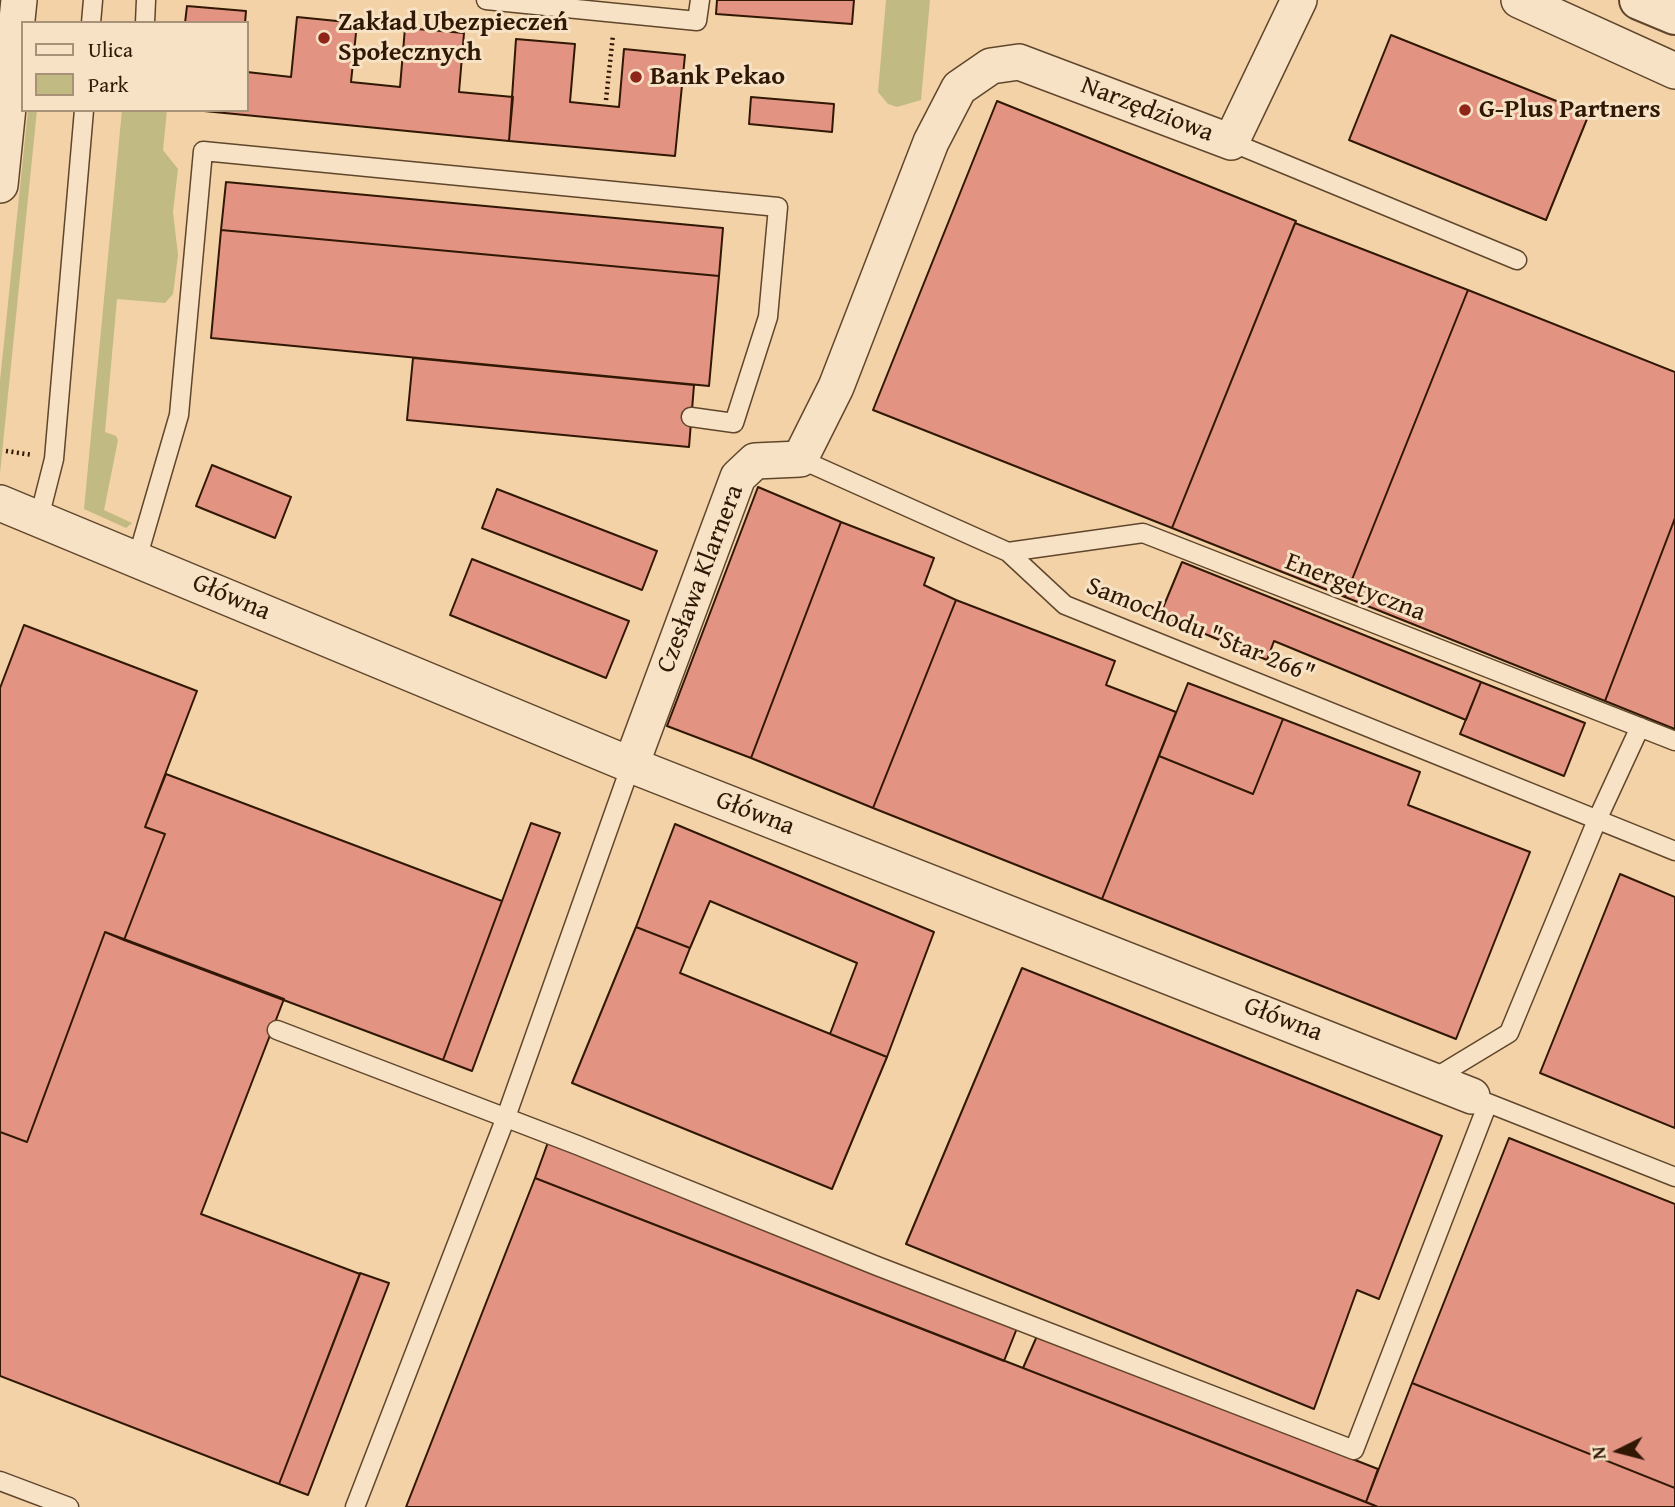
<!DOCTYPE html>
<html>
<head>
<meta charset="utf-8">
<style>
  body { margin:0 }
  #map { position:relative; width:1675px; height:1507px; overflow:hidden; background:#f2d2a6; font-family:"Gentium Book Plus",serif }
  canvas { display:block }
  .legend { position:absolute; left:21px; top:21px; width:228px; height:91px; box-sizing:border-box; background:#f7e2c5; border:2px solid #a79178; margin:0; padding:9px 12px; list-style:none; font-size:21px; color:#301804 }
  .legend li { display:flex; align-items:center; gap:14px; height:35px }
  .legend b { width:35px; border:2px solid #a79178 }
  .north { position:absolute; left:1584px; top:1416px; width:70px; height:70px; -webkit-text-stroke:5px #f7e2c5; paint-order:stroke; rotate:264deg; font-size:19px; font-weight:700; line-height:28px; text-align:center; color:#301804 }
  .north::after { content:''; display:block; margin:auto; width:24px; height:32px; background:#301804; clip-path:polygon(50% 0,100% 100%,50% 72%,0 100%) }
</style>
</head>
<body>
<div id="map">
<canvas width="1675" height="1507"></canvas>
<ul class="legend">
<li><b style="height:9px;background:#f7e2c5"></b>Ulica</li>
<li><b style="height:19px;background:#c1ba82"></b>Park</li>
</ul>
<div class="north">N</div>
</div>
<script>
const ctx = document.querySelector('canvas').getContext('2d');
ctx.lineJoin = 'round';
function fill(path, color) { ctx.fillStyle = color; ctx.fill(path, 'evenodd'); }
const poly = rows => new Path2D(rows.map(r => 'M' + r).join(''));
function trace(path, color, width, dash) { ctx.strokeStyle = color; ctx.lineWidth = width; ctx.lineCap = dash ? 'butt' : 'round'; ctx.setLineDash(dash || []); ctx.stroke(path); }
function drawText(font, color, halo, rows, align = 'center') {
  ctx.font = font + ' "Gentium Book Plus",serif'; ctx.lineWidth = 6; ctx.setLineDash([]); ctx.textBaseline = 'middle'; ctx.strokeStyle = halo; ctx.fillStyle = color; for (const [text, x, y, turn = 0] of rows) {
    ctx.save(); ctx.translate(x, y); ctx.rotate((+turn || 0) * Math.PI / 180); ctx.textAlign = isNaN(turn) ? turn : align; if (halo) ctx.strokeText(text, 0, 0); ctx.fillText(text, 0, 0); ctx.restore();
  }
}
const green = poly([
  [886,0,930,0,921,100,897,107,888,104,878,92],
  [28,110,37,110,0,473,0,381],
  [122,110,167,110,163,150,178,169,173,212,178,255,173,294,165,303,117,299,105,432,116,436,118,440,104,510,132,523,126,528,84,509]
]);
const building = poly([
  [717,0,854,0,852,24,716,14,717,0],
  [187,6,246,11,245,23,185,23,187,6],
  [297,17,357,23,351,82,400,87,405,28,464,33,459,92,513,97,509,141,194,110,247,110,247,72,291,77,297,17],
  [1391,35,1589,114,1546,220,1349,140,1391,35],
  [516,39,575,44,570,102,619,107,624,49,685,55,675,156,509,141,516,39],
  [751,97,834,104,832,132,749,124,751,97],
  [997,101,1296,221,1172,528,873,410,997,101],
  [226,182,723,228,719,276,221,230,226,182],
  [1295,223,1468,290,1345,597,1172,528,1295,223],
  [221,230,719,276,709,386,211,338,221,230],
  [1468,290,1675,372,1675,518,1605,701,1345,597,1468,290],
  [413,358,694,385,689,447,407,420,413,358],
  [212,465,291,497,275,538,196,506,212,465],
  [758,487,841,522,751,758,667,726,758,487],
  [497,489,657,551,642,590,482,528,497,489],
  [1675,518,1675,729,1605,701,1675,518],
  [841,522,934,558,924,585,956,600,873,808,751,758,841,522],
  [472,559,629,621,606,678,450,615,472,559],
  [1182,562,1481,682,1466,720,1274,641,1267,660,1160,615,1182,562],
  [956,600,1115,661,1106,685,1176,712,1102,899,873,808,956,600],
  [24,625,197,691,145,827,165,834,124,940,105,932,27,1142,0,1132,0,688,24,625],
  [1481,682,1585,723,1564,776,1460,734,1481,682],
  [1188,683,1283,719,1253,794,1159,756,1188,683],
  [1283,719,1420,772,1408,805,1530,852,1456,1039,1102,899,1159,756,1253,794,1283,719],
  [166,774,502,901,443,1060,124,940,165,834,145,827,166,774],
  [531,823,560,833,472,1071,443,1060,531,823],
  [675,824,934,932,887,1057,830,1034,857,963,710,901,690,948,636,927,675,824],
  [1620,874,1675,897,1675,1128,1540,1073,1620,874],
  [636,927,690,948,680,973,887,1057,832,1189,572,1083,636,927],
  [105,932,284,999,201,1214,360,1274,279,1484,0,1376,0,1132,27,1142,105,932],
  [1022,968,1442,1136,1379,1299,1357,1290,1314,1409,906,1244,1022,968],
  [551,1134,1021,1318,1004,1361,535,1178,551,1134],
  [1509,1138,1675,1204,1675,1488,1412,1383,1509,1138],
  [535,1178,1023,1368,1378,1507,406,1507,535,1178],
  [360,1273,389,1283,308,1495,279,1484,360,1273],
  [1037,1336,1378,1469,1366,1502,1023,1368,1037,1336],
  [1412,1383,1675,1488,1675,1507,1378,1507,1366,1502,1412,1383]
]);
const path = poly([
  [606,100,613,35],
  [6,451,33,455]
]);
const service = poly([
  [486,0,697,21,700,0],
  [91,23,93,0],
  [145,23,146,0],
  [1231,142,1517,260],
  [800,459,1008,552,1065,605,1675,851],
  [39,518,54,459,84,110],
  [1008,552,1143,533,1675,741],
  [137,559,179,415,203,151,778,207,768,317,734,423,691,417],
  [277,1030,577,1145,877,1266,1354,1450,1488,1103,1675,1177],
  [1433,1079,1509,1033,1597,820,1640,727],
  [0,1481,69,1507],
  [355,1507,506,1117,631,765]
]);
const minor = poly([
  [1519,0,1675,71],
  [0,185,19,0],
  [0,503,631,765,1472,1096],
  [631,765,738,477,755,461,800,459,836,387,931,142,959,88,991,66,1019,62,1231,142,1299,0]
]);
const tertiary = poly([
  [1639,0,1675,15]
]);
const markers = [
  [324,38,7,"#8f2418"],
  [636,77,7,"#8f2418"],
  [1465,110,7,"#8f2418"]
];
const poiNames = [
  ["Zakład Ubezpieczeń",338,23],
  ["Społecznych",338,53],
  ["Bank Pekao",650,77],
  ["G-Plus Partners",1479,110]
];
const streetNames = [
  ["Narzędziowa",1147,110,21],
  ["Czesława Klarnera",701,579,-69],
  ["Energetyczna",1355,588,21],
  ["Główna",231,598,23],
  ["Samochodu \"Star 266\"",1200,631,22],
  ["Główna",755,814,21],
  ["Główna",1283,1020,21]
];
fill(green, '#c1ba82');
fill(building, '#e29381');
trace(building, '#301804', 2);
trace(service, '#60462c', 21);
trace(minor, '#60462c', 38);
trace(tertiary, '#60462c', 42);
trace(path, '#301804', 4.5, [2, 3.5]);
trace(service, '#f7e2c5', 18);
trace(minor, '#f7e2c5', 35);
trace(tertiary, '#f7e2c5', 38);
for (const [x, y, r, color] of markers) { const dot = new Path2D(); dot.arc(x, y, r, 0, 2 * Math.PI); ctx.fillStyle = color; ctx.fill(dot); trace(dot, '#f7e2c5', 2.5); }
drawText('bold 26px', '#301804', '#f7e2c5', poiNames, 'left');
drawText('26px', '#301804', '#f7e2c5', streetNames);
</script>
</body>
</html>
